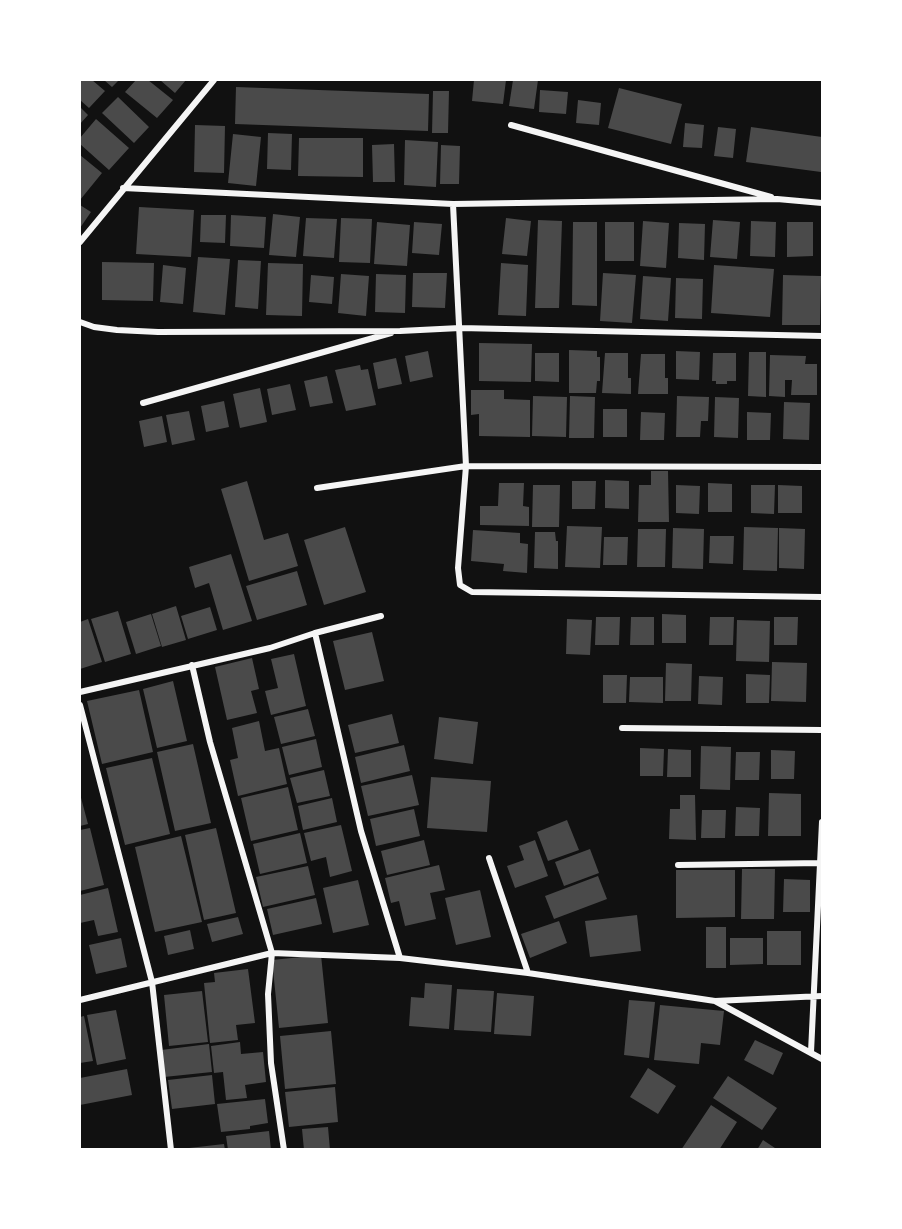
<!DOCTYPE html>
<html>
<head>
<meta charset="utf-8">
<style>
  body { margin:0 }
  #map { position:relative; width:902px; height:1229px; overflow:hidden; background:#111; font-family:Montserrat,sans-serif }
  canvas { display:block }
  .frame { position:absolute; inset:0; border:81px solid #fff; pointer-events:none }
</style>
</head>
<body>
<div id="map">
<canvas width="902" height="1229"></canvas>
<div class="frame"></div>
</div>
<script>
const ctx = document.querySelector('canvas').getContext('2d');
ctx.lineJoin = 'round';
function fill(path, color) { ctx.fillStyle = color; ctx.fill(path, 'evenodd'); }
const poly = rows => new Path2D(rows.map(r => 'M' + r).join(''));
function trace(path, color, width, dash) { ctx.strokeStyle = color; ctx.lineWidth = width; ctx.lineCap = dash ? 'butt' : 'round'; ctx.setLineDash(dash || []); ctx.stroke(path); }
const building = poly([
  [80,80,92,80,105,91,89,108,80,100],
  [104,80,119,80,112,87],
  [136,80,148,80,173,100,157,118,125,92],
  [160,80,186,80,175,93],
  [474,80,506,80,503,104,472,101],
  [513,80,538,80,534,109,509,106],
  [236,87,429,94,428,131,235,124],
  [619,88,682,104,671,144,608,128],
  [540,90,568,92,566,114,539,112],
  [433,91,449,91,448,133,432,133],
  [118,97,149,127,134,143,102,113],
  [578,100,601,103,599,125,576,123],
  [80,107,88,115,80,124],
  [96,119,129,148,109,170,80,144,80,138],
  [685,123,704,125,702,148,683,147],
  [195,125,225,126,224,173,194,172],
  [718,127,736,129,733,158,714,156],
  [751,127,822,137,821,172,746,162],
  [268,133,292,134,291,170,267,169],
  [233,134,261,137,256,186,228,183],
  [299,138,363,138,363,177,298,176],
  [405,140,438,142,436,187,404,185],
  [394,144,395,182,373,182,372,145],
  [441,145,460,146,459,184,440,184],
  [80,155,102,173,80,200],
  [80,205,91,212,80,228],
  [139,207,194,210,191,257,136,254],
  [273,214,300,217,296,257,269,255],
  [201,215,226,215,225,243,200,242],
  [231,215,266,217,264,248,230,246],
  [306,218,337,219,334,258,303,256],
  [341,218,372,219,370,263,339,262],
  [506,218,531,221,527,256,502,254],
  [538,220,562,221,559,308,535,308],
  [713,220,740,222,737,259,710,257],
  [643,221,669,223,666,268,640,266],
  [751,221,776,222,775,257,750,256],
  [377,222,410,225,407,266,374,264],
  [414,222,442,224,439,255,412,253],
  [573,222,597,222,597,306,572,305],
  [605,222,634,222,634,261,605,261],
  [787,222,813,222,813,256,787,257],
  [679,223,705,224,704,260,678,258],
  [198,257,230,259,225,315,193,312],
  [238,260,261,261,258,309,235,307],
  [102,262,154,263,153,301,102,300],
  [268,263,303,264,302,316,266,315],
  [501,263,528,265,526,316,498,315],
  [163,265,186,268,183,304,160,302],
  [714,265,774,269,770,317,711,313],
  [413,273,447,273,445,308,412,307],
  [603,273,636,275,632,323,600,321],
  [341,274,369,276,366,316,338,313],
  [376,274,406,275,405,313,375,312],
  [311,275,334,277,332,304,309,302],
  [783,275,821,276,820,325,782,325],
  [643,276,671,278,668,321,640,319],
  [676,278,703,279,702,319,675,318],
  [479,343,532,344,531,382,479,381],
  [569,350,597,351,597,357,600,357,600,381,597,381,596,393,569,393],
  [428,351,433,377,410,382,405,356],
  [676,351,700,352,699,380,676,379],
  [749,352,766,352,766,397,748,396],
  [535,353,559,353,559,382,535,381],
  [605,353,628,353,628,378,631,378,631,394,602,393],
  [713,353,736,353,736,381,727,381,727,384,716,384,716,381,712,381],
  [641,354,665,354,665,378,668,378,668,394,638,394],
  [770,355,806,356,805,364,817,364,817,395,791,395,792,380,785,380,785,397,769,396],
  [396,358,402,384,378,389,373,363],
  [360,365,361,370,368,369,376,405,346,411,335,370],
  [327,376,333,403,310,407,304,381],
  [290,384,296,410,272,415,267,389],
  [260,388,267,422,240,428,233,394],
  [471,390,504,390,504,399,530,400,530,437,479,436,479,414,471,415],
  [533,396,567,397,566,437,532,436],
  [570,396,595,397,594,438,569,438],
  [677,396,709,397,708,421,701,421,700,437,676,437],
  [715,397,739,398,738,438,714,437],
  [224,401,229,427,206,432,201,406],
  [784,402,810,403,809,440,783,439],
  [603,409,627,409,627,437,603,437],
  [189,411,195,440,172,445,166,415],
  [641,412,665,413,664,440,640,440],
  [747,412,771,413,770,440,747,440],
  [162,416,167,442,144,447,139,421],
  [651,471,668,471,669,522,638,522,639,485,651,485],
  [605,480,629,481,629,509,605,508],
  [247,481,264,540,288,533,298,566,249,581,221,489],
  [572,481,596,481,595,509,572,509],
  [499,483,524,483,523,506,529,507,529,526,480,525,480,506,498,506],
  [708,483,732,484,732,512,708,512],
  [533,485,560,485,559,527,532,527],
  [676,485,700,486,699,514,676,513],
  [751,485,775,485,774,514,751,513],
  [778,485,802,486,802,513,778,513],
  [567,526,602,527,600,568,565,567],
  [345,527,366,592,324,605,304,540],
  [744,527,778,528,777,571,743,570],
  [673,528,704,529,703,569,672,568],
  [779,528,805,529,804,569,779,568],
  [638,529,666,529,665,567,637,567],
  [473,530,520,533,520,543,528,544,527,573,503,571,504,564,471,561],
  [535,532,555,532,556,541,558,541,558,569,534,568],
  [710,536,734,536,733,564,709,563],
  [604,537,628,537,627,565,603,565],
  [231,554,252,621,223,630,209,583,195,588,189,567],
  [297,571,307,605,257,620,246,586],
  [176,606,186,640,162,647,152,614],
  [210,607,217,630,188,639,181,616],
  [118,611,131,654,105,662,91,619],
  [151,614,161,646,136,654,126,622],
  [662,614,686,615,686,643,662,643],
  [596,617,620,617,619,645,595,645],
  [631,617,654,617,654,645,630,645],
  [710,617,734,617,733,645,709,645],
  [774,617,798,617,797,645,774,645],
  [88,619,102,662,80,669,80,622],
  [567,619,592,620,590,655,566,654],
  [737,620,770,621,769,662,736,661],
  [372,632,384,681,345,690,333,641],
  [294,654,306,706,271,715,265,691,278,688,271,659],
  [252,658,259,689,251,691,257,713,227,720,215,667],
  [772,662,807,663,806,702,771,701],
  [666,663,692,664,691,701,665,701],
  [746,674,770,675,769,703,746,703],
  [603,675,627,675,626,703,603,703],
  [699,676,723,677,722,705,698,704],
  [630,677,663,677,663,703,629,702],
  [173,681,187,741,157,748,143,689],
  [139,690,153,752,102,764,87,701],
  [308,709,315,736,281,744,274,717],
  [392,714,399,743,355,753,348,725],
  [439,717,478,722,473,764,434,759],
  [259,721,265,751,279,748,287,784,238,796,230,760,238,758,232,728],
  [316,739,322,767,289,775,282,747],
  [193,744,211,823,175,831,157,752],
  [404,745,410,771,361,783,355,757],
  [701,746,731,747,730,790,700,789],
  [640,748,664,749,663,776,640,776],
  [668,749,691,750,691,777,667,777],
  [771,750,795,751,794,779,771,779],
  [736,752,760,752,759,780,735,780],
  [152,758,170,834,125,845,106,768],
  [324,770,330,796,297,803,290,778],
  [412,775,419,805,368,816,361,786],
  [431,777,491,781,487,832,427,828],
  [288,787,298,830,251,841,241,798],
  [769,793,801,794,801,836,768,836],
  [80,794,88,824,80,826],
  [680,795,695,795,696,840,669,839,670,809,680,809],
  [332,798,337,822,303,830,298,806],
  [736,807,760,808,759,836,735,836],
  [414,809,420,836,376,846,370,819],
  [702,810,726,810,725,838,701,838],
  [567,820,579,850,548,861,537,832],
  [341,825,352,871,330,877,326,857,311,861,304,833],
  [90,828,104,885,80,891,80,830],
  [216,828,236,913,204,920,185,835],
  [300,833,307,863,260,874,253,844],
  [181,836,202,922,155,932,135,847],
  [424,840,430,865,387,875,381,851],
  [535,840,548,876,515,888,507,866,524,860,519,846],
  [590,849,599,873,564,886,555,862],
  [439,865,445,890,430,893,436,919,405,926,399,901,391,903,385,878],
  [308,866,315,895,263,907,256,877],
  [742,869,775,869,774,919,741,919],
  [676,870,735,870,735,917,676,918],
  [598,876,607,899,554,919,545,896],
  [784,879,810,880,810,912,783,912],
  [358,880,369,925,333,933,323,888],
  [108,888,118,932,98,936,94,920,80,923,80,895],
  [480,890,491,937,456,945,445,898],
  [316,898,322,924,273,935,267,909],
  [637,915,641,951,590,957,585,921],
  [238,917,243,934,212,942,207,924],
  [559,921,567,943,530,958,521,934],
  [706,927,726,927,726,968,706,968],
  [190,930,194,949,168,955,164,936],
  [767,931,801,931,801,965,767,965],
  [121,938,127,967,96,974,89,945],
  [730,938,763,938,763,964,730,965],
  [321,955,328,1023,279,1028,272,960],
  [248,969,255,1023,236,1025,238,1040,210,1043,204,983,215,982,214,973],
  [425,983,452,985,449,1029,409,1026,411,997,424,998],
  [457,989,494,991,491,1032,454,1030],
  [202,991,208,1042,169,1046,164,995],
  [497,993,534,996,531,1036,494,1034],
  [629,1000,655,1002,649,1058,624,1055],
  [660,1005,724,1011,720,1045,701,1043,699,1064,654,1060],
  [116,1010,126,1059,97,1065,87,1015],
  [84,1016,93,1061,80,1063,80,1017],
  [331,1031,336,1084,285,1089,280,1036],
  [755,1040,783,1053,773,1075,744,1060],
  [240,1042,241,1054,263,1052,266,1082,245,1085,247,1098,226,1100,223,1072,214,1073,211,1046],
  [209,1044,212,1072,164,1077,161,1050],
  [648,1068,676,1086,658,1114,630,1097],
  [127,1069,132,1095,80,1105,80,1078],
  [212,1075,215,1104,172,1109,168,1080],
  [728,1076,777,1108,762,1130,713,1098],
  [335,1087,338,1122,289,1127,285,1092],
  [265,1099,268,1123,250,1126,250,1129,221,1132,217,1104],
  [711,1105,737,1122,719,1150,681,1150],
  [328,1127,330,1150,304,1150,302,1129],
  [269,1131,271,1150,228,1150,226,1136],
  [763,1140,778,1150,757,1150],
  [224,1144,225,1150,189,1150,189,1148]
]);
const minor = poly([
  [511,125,771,197],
  [123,188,453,204,777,199,822,203],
  [453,204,466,466,458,568,460,585,472,592,822,597],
  [80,242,214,80],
  [80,322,94,327,117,330,158,332,400,331,460,328,822,336],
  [143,403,391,333],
  [317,488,466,466,822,467],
  [315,633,381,616],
  [192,665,210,742,272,953,268,994,271,1063,284,1150],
  [80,692,270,648,315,633,361,831,400,958],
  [80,705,152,982,171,1150],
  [622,728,822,730],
  [489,858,528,973],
  [678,865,822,863],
  [80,1000,272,953,400,958,528,973,715,1001,822,1059],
  [715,1001,822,996],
  [811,1052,822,822]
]);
fill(building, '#4a4a4a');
trace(minor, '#f5f5f5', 6);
</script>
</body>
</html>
